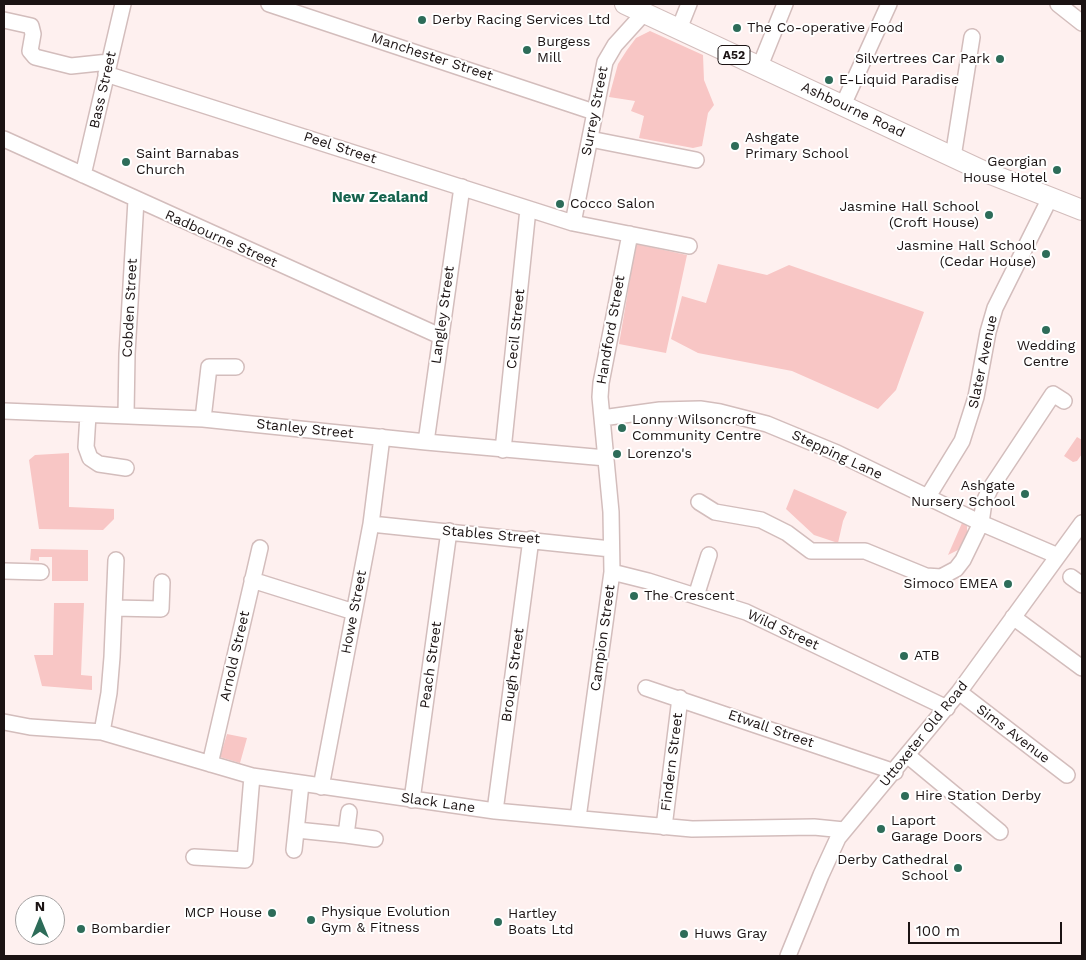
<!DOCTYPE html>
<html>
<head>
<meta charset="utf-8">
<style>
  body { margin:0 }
  #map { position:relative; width:1086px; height:960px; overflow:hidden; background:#fef0ef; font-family:"Work Sans",sans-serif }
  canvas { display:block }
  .frame { position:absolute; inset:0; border:5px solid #1b1313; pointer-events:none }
  .north { position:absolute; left:15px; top:895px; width:50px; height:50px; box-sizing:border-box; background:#fff; border:1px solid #a4a1a1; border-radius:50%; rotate:0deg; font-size:14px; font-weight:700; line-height:20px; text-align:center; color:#1b1313 }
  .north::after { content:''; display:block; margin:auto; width:18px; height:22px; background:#2d6c59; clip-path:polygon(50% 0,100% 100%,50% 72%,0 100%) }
  .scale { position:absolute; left:908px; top:922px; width:154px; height:22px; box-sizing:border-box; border:2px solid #1b1313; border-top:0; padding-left:6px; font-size:15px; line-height:18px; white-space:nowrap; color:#1b1313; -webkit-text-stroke:4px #fff; paint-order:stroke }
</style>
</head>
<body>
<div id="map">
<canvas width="1086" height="960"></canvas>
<div class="frame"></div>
<div class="north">N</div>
<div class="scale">100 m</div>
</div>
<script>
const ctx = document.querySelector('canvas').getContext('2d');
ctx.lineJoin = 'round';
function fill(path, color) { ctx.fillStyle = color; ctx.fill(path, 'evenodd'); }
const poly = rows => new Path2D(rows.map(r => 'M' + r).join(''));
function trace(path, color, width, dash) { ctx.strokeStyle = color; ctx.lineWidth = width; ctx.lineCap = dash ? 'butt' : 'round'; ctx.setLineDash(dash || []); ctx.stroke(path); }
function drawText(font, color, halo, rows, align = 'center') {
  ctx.font = font + ' "Work Sans",sans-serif'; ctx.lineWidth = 4; ctx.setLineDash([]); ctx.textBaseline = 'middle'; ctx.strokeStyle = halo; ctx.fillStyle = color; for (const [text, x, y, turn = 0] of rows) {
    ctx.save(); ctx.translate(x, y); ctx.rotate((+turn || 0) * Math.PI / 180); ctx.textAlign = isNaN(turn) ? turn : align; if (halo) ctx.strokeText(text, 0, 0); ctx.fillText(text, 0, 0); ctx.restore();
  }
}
const green = poly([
  [650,31,703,55,704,80,714,105,708,113,702,146,693,148,639,138,644,116,631,111,635,101,609,97,618,64,627,50,636,38],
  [636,244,687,255,666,353,619,344],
  [718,264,767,275,789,265,924,312,896,390,878,409,792,371,698,353,671,339,682,296,706,303],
  [1077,437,1082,440,1082,454,1077,461,1073,462,1064,456],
  [69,453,69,507,114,509,114,519,103,530,39,529,29,460,35,455],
  [794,489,847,512,843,521,838,543,814,535,786,509],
  [962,523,967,526,967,536,958,550,948,555],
  [31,549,88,550,88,581,52,581,52,557,39,557,39,561,30,560],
  [54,603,84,603,81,675,92,676,92,690,42,686,34,655,53,655],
  [227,734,247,738,240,763,220,757]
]);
const minor = poly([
  [269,4,594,112],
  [1058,4,1082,23],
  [4,20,31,26,33,34,30,51,35,57,71,66,109,62],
  [679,29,689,4],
  [760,66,785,4],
  [106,74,573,223,689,246],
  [843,105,889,4],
  [4,139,440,336],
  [590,139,696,160],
  [953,157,972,37],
  [83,175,123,4],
  [573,223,605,62,615,45,644,13],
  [4,411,203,419,426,442,606,458],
  [88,415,86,447,90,458,99,464,126,468],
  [126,415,127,354,136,200],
  [602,418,660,410,700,409,720,412,767,424,837,453,981,523,1058,556],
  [203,419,209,367,236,367],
  [426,442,462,187],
  [503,450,528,209],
  [927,498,962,441,976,397,988,332,995,308,1050,198],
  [699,502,715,512,761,520,787,533,811,551,865,551,926,576,941,577,956,569,963,560,981,523,984,502,990,489,1053,394,1064,401],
  [371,524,611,549],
  [4,571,41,572],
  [612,572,648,581,746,612,947,708],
  [1071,577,1082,585],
  [252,580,354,612],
  [696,596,709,555],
  [114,608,161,609,162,582],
  [1013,617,1082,668],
  [646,688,895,772],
  [959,692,1067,775],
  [4,722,30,727,102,732,252,776,495,811,692,829,814,827,844,830],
  [102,732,109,693,112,657,116,560],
  [907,755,1000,832],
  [210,764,260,548],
  [321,787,371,524,382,437],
  [412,800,449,531],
  [495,811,531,539],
  [578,818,612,572,611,512,600,397,601,383,630,234],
  [664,827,680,698],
  [297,830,346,835,349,812],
  [346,835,375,839],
  [294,850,301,784],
  [194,857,245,860,252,776],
  [788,956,821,875,838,838,959,692,1082,523]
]);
const major = poly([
  [625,4,983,171,1082,210]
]);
const markers = [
  [422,20,5,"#2d6c59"],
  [737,28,5,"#2d6c59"],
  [527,50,5,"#2d6c59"],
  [1000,59,5,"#2d6c59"],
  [829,80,5,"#2d6c59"],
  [735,146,5,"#2d6c59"],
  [126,162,5,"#2d6c59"],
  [1057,170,5,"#2d6c59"],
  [560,204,5,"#2d6c59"],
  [989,215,5,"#2d6c59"],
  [1046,254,5,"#2d6c59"],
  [1046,330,5,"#2d6c59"],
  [622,428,5,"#2d6c59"],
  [617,454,5,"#2d6c59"],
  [1025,494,5,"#2d6c59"],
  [1008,584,5,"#2d6c59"],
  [634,596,5,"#2d6c59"],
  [904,656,5,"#2d6c59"],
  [905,796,5,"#2d6c59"],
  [881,829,5,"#2d6c59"],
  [958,868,5,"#2d6c59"],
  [272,913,5,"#2d6c59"],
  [311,920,5,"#2d6c59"],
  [498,922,5,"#2d6c59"],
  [81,929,5,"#2d6c59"],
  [684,934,5,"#2d6c59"]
];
const shields = [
  [734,55,32]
];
const shieldNames = [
  ["A52",734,55]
];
const poiNames = [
  ["Derby Racing Services Ltd",432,20],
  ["The Co-operative Food",747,28],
  ["Burgess",537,42],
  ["Mill",537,58],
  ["Silvertrees Car Park",990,59,"right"],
  ["E-Liquid Paradise",839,80],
  ["Ashgate",745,138],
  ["Primary School",745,154],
  ["Saint Barnabas",136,154],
  ["Church",136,170],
  ["Georgian",1047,162,"right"],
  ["House Hotel",1047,178,"right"],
  ["Cocco Salon",570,204],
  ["Jasmine Hall School",979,207,"right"],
  ["(Croft House)",979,223,"right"],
  ["Jasmine Hall School",1036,246,"right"],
  ["(Cedar House)",1036,262,"right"],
  ["Wedding",1046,346,"center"],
  ["Centre",1046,362,"center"],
  ["Lonny Wilsoncroft",632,420],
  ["Community Centre",632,436],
  ["Lorenzo's",627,454],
  ["Ashgate",1015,486,"right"],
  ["Nursery School",1015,502,"right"],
  ["Simoco EMEA",998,584,"right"],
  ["The Crescent",644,596],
  ["ATB",914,656],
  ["Hire Station Derby",915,796],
  ["Laport",891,821],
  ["Garage Doors",891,837],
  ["Derby Cathedral",948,860,"right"],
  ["School",948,876,"right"],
  ["Physique Evolution",321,912],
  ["Gym & Fitness",321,928],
  ["MCP House",262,913,"right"],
  ["Hartley",508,914],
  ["Boats Ltd",508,930],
  ["Bombardier",91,929],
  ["Huws Gray",694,934]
];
const streetNames = [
  ["Manchester Street",432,57,18],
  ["Bass Street",103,90,-77],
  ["Ashbourne Road",853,110,25],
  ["Surrey Street",595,111,-79],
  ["Peel Street",340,148,18],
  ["Radbourne Street",221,239,24],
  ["Cobden Street",130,308,-87],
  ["Langley Street",443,315,-82],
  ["Cecil Street",516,329,-84],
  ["Handford Street",611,330,-80],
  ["Slater Avenue",983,362,-78],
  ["Stanley Street",305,429,6],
  ["Stepping Lane",837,455,25],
  ["Stables Street",491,535,5],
  ["Howe Street",354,612,-79],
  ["Wild Street",783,630,25],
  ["Campion Street",603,638,-82],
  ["Arnold Street",235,656,-77],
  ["Peach Street",431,665,-82],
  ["Brough Street",513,675,-82],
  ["Etwall Street",771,729,19],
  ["Uttoxeter Old Road",924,734,-51],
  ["Sims Avenue",1013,734,37],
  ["Findern Street",672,762,-83],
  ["Slack Lane",438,803,8]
];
const neighbourhoodNames = [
  ["New Zealand",380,198]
];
fill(green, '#f8c6c5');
trace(minor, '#d3bdbc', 18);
trace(major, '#d3bdbc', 22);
trace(minor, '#fff', 15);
trace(major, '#fff', 20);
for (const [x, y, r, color] of markers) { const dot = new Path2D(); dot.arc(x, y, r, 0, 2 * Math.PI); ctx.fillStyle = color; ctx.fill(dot); trace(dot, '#fff', 2); }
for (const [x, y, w] of shields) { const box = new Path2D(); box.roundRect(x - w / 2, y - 9.5, w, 19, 4); ctx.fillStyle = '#fff'; ctx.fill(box); trace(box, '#1b1313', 1); }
drawText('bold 12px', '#1b1313', null, shieldNames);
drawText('14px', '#1b1313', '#fff', poiNames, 'left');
drawText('14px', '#1b1313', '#fff', streetNames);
drawText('bold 15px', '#16634e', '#fff', neighbourhoodNames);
</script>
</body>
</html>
